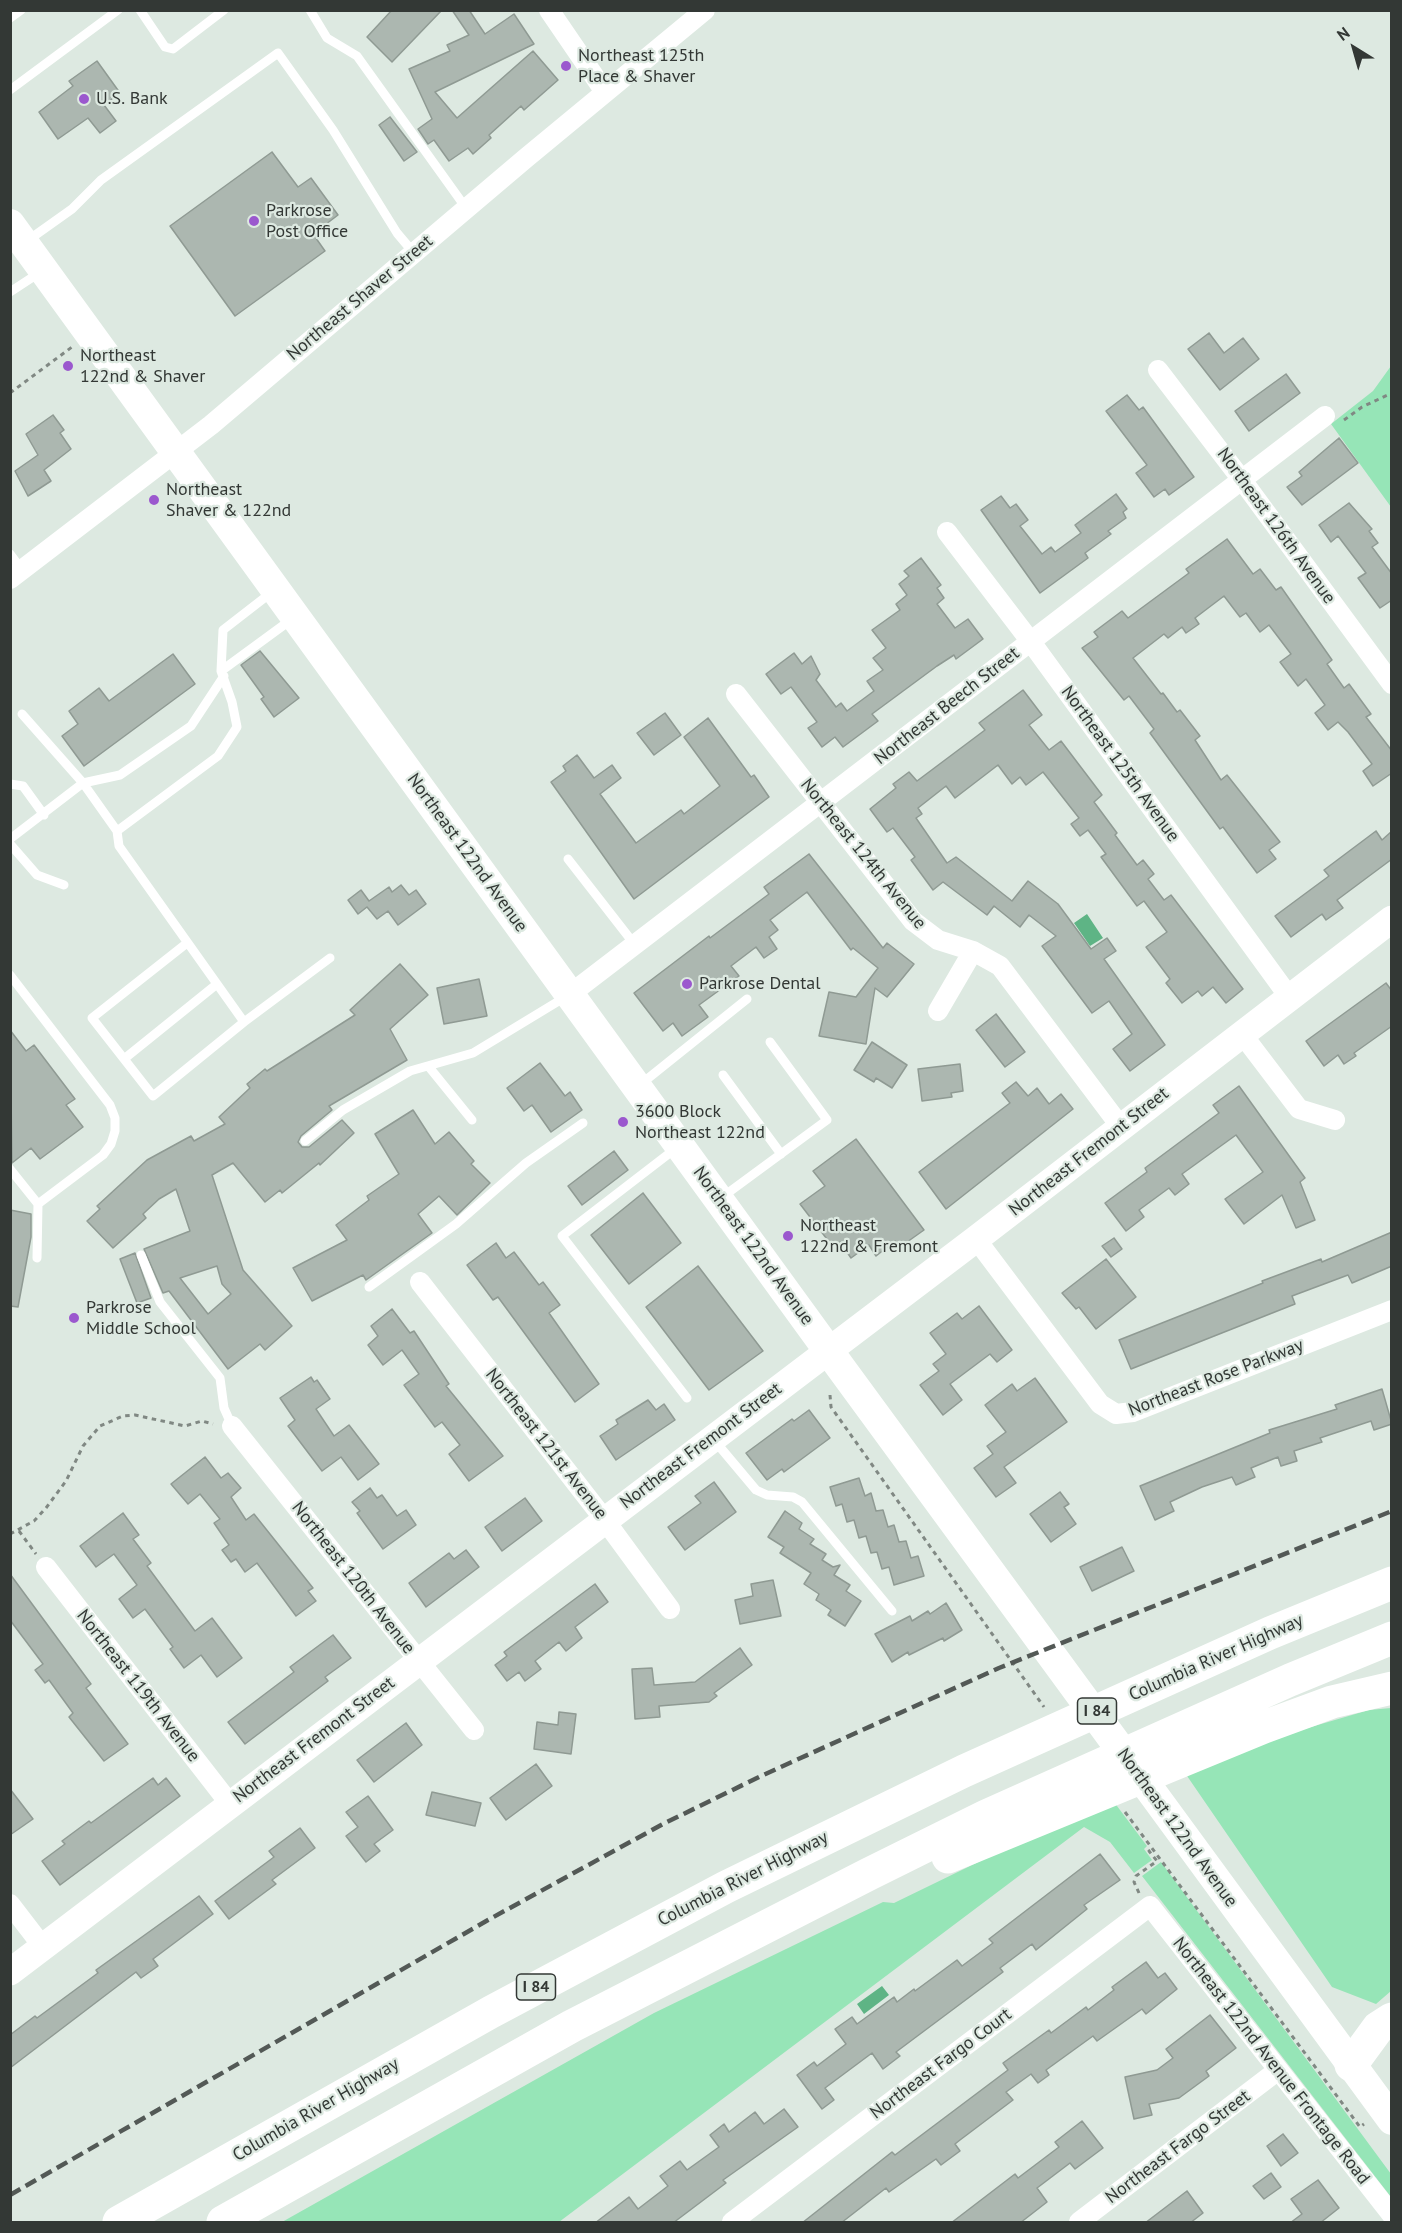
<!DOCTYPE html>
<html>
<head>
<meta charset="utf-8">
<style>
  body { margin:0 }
  #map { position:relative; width:1402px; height:2233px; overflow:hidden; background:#dde9e1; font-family:"PT Sans",sans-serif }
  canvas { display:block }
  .frame { position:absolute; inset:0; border:12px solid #333835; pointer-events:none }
  .north { position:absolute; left:1324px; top:18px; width:60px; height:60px; -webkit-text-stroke:4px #dde9e1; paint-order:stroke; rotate:323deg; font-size:16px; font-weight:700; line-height:24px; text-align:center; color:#333835 }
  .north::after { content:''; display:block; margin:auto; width:21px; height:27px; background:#333835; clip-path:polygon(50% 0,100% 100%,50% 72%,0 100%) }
</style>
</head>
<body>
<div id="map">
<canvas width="1402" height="2233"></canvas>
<div class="frame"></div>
<div class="north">N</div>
</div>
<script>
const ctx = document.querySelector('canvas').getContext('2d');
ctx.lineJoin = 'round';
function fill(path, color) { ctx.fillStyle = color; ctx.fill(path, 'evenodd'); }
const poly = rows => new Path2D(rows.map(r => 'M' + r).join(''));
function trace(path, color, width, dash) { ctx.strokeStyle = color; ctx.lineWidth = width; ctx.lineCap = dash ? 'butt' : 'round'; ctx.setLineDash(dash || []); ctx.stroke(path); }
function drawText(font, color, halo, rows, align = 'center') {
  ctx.font = font + ' "PT Sans",sans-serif'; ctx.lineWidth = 4.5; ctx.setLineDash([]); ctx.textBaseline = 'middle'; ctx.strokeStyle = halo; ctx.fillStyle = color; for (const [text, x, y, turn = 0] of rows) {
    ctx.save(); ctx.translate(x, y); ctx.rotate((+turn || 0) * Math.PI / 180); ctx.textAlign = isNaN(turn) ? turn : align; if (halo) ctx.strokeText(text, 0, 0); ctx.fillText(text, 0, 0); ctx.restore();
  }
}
const green = poly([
  [1391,366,1391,507,1331,424,1373,391],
  [1391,1708,1391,1991,1376,2004,1332,1987,1185,1773,1270,1739,1369,1710],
  [1114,1802,1147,1846,1144,1849,1152,1860,1134,1873,1110,1842,1084,1827,559,2222,282,2222,654,2013,883,1902,894,1903,1003,1850],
  [1161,1862,1391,2174,1391,2197,1142,1876]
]);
const water = poly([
  [1087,914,1103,938,1090,946,1074,923],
  [882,1986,889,1995,864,2014,857,2004]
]);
const building = poly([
  [392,10,442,10,392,62,367,37,392,10],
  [452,10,469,10,485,34,514,14,534,44,435,92,457,118,533,51,558,80,524,110,521,106,489,135,491,138,473,154,468,148,449,161,434,140,428,144,418,129,432,119,409,69,450,51,447,45,469,35,452,10],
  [97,61,120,93,104,105,116,121,100,133,88,118,58,139,39,112,73,86,69,81,97,61],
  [390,117,417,152,404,161,379,125,390,117],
  [272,152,298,187,311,178,338,215,313,234,325,251,235,316,170,226,272,152],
  [1209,333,1224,353,1243,338,1259,359,1220,390,1188,349,1209,333],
  [1286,374,1300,393,1249,431,1235,411,1286,374],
  [1127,395,1139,410,1143,407,1194,477,1169,495,1165,489,1154,497,1136,473,1147,465,1106,411,1127,395],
  [53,415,64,430,60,433,71,449,44,470,51,481,28,496,15,471,38,455,26,434,53,415],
  [1339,438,1358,463,1302,505,1287,487,1302,476,1299,472,1339,438],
  [1116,494,1127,509,1123,512,1126,518,1108,531,1111,534,1085,553,1088,558,1040,593,981,510,1001,496,1010,508,1016,504,1028,520,1020,526,1042,554,1051,547,1055,552,1081,533,1075,525,1116,494],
  [1349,503,1372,529,1369,531,1378,543,1372,547,1392,574,1392,600,1380,608,1358,578,1366,573,1338,536,1331,542,1319,525,1349,503],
  [1227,539,1253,574,1260,569,1276,590,1281,587,1332,660,1327,664,1344,688,1349,684,1371,714,1366,717,1392,751,1392,773,1373,786,1363,771,1372,764,1348,732,1338,722,1328,730,1315,713,1325,705,1306,679,1298,686,1280,662,1291,654,1269,625,1260,632,1246,613,1240,617,1224,596,1195,618,1199,624,1186,633,1182,627,1168,638,1164,634,1133,658,1161,694,1163,693,1177,712,1180,710,1200,736,1195,740,1221,780,1227,775,1280,842,1269,850,1276,859,1257,873,1223,827,1220,829,1150,733,1154,729,1129,696,1124,700,1082,648,1098,637,1094,632,1122,611,1128,618,1189,573,1186,569,1227,539],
  [921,558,941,585,937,588,944,598,937,604,955,628,968,619,983,639,956,659,954,655,937,666,872,714,878,721,843,747,835,737,822,747,808,728,817,722,791,687,781,694,766,674,794,653,802,664,811,656,820,674,816,680,836,707,841,703,847,711,874,691,867,681,883,670,873,658,886,648,872,630,900,610,896,604,907,595,899,584,909,576,904,571,921,558],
  [260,651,299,698,274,717,261,699,264,697,241,665,260,651],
  [173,654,195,684,84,766,62,736,78,724,69,711,99,688,109,701,173,654],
  [1023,690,1042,715,1029,725,1049,750,1061,741,1102,795,1094,802,1117,833,1115,835,1137,865,1143,860,1154,874,1148,879,1164,900,1171,895,1243,989,1226,1003,1213,987,1202,996,1198,991,1182,1003,1166,983,1170,979,1146,947,1167,932,1144,901,1137,906,1101,857,1106,854,1088,830,1080,836,1071,824,1079,818,1043,772,1026,785,1020,777,1012,784,998,765,955,798,946,786,918,808,922,814,916,818,947,863,956,857,1012,901,1028,881,1058,904,1091,949,1107,938,1116,951,1104,959,1165,1045,1130,1071,1113,1049,1132,1034,1109,1001,1092,1013,1042,946,1056,936,1029,915,1020,927,994,906,987,915,943,882,933,890,911,860,915,857,893,828,887,832,870,809,896,788,893,784,909,772,917,781,985,730,979,723,1023,690],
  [665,713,681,735,654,755,637,733,665,713],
  [708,718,751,777,754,775,769,797,634,899,551,782,566,771,563,766,577,755,594,778,612,765,621,778,600,794,636,843,681,810,684,814,720,786,684,737,708,718],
  [1376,831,1382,840,1392,831,1392,859,1337,900,1343,908,1326,920,1322,914,1291,937,1275,916,1329,876,1324,870,1376,831],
  [809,854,883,948,887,943,914,964,887,997,875,988,866,1044,819,1036,829,992,856,997,878,968,853,948,851,950,807,892,770,920,778,930,769,937,777,949,764,958,756,947,731,966,739,976,699,1005,708,1017,682,1036,673,1023,663,1031,634,993,709,936,710,938,769,894,764,887,809,854],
  [401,885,409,895,416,890,426,904,398,925,388,911,377,919,367,907,358,914,348,900,361,890,369,901,389,887,392,892,401,885],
  [400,964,428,995,390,1029,407,1060,329,1106,332,1110,301,1136,298,1142,302,1147,309,1147,342,1120,354,1133,320,1165,319,1163,282,1193,280,1190,265,1202,233,1163,212,1175,243,1270,292,1326,265,1350,260,1344,228,1369,169,1291,163,1293,144,1249,190,1231,176,1189,159,1199,143,1214,146,1218,113,1248,87,1221,100,1209,97,1206,147,1160,191,1136,194,1141,225,1124,219,1117,250,1088,247,1084,265,1069,267,1071,355,1015,350,1010,400,964],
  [217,1266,222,1284,231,1294,208,1314,180,1278,217,1266],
  [479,979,487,1016,444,1024,437,988,479,979],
  [1386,983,1392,991,1392,1026,1354,1053,1356,1056,1344,1064,1338,1055,1324,1066,1306,1041,1386,983],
  [996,1014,1025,1052,1005,1067,976,1030,996,1014],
  [10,1030,26,1051,34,1045,75,1099,66,1105,83,1127,40,1159,31,1148,12,1163,10,1030],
  [872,1042,907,1065,892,1088,876,1078,874,1082,854,1070,872,1042],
  [540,1063,565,1096,570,1092,582,1110,551,1132,532,1105,524,1111,507,1088,540,1063],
  [960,1064,963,1091,951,1093,952,1097,922,1101,918,1069,960,1064],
  [1016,1082,1028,1096,1037,1088,1049,1104,1061,1094,1073,1109,946,1209,919,1172,1010,1103,1002,1093,1016,1082],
  [1239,1086,1305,1178,1300,1182,1315,1220,1296,1228,1282,1195,1244,1224,1225,1199,1263,1172,1236,1135,1182,1174,1189,1184,1175,1195,1169,1188,1139,1210,1144,1217,1126,1231,1105,1203,1147,1172,1145,1168,1219,1113,1213,1105,1239,1086],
  [413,1110,435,1144,449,1132,474,1161,471,1164,490,1183,457,1215,439,1196,418,1214,432,1233,366,1280,363,1275,312,1301,293,1268,347,1240,336,1225,369,1200,367,1196,399,1174,375,1134,413,1110],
  [856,1139,924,1230,900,1247,895,1241,876,1256,869,1245,851,1258,840,1242,833,1247,800,1204,825,1186,813,1171,856,1139],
  [614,1151,628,1170,582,1205,568,1186,614,1151],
  [643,1193,681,1243,629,1284,591,1235,643,1193],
  [10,1210,31,1214,31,1237,18,1307,10,1306,10,1210],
  [1392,1232,1392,1266,1352,1283,1348,1275,1292,1296,1295,1304,1131,1369,1119,1340,1263,1283,1262,1281,1321,1259,1322,1262,1392,1232],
  [1114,1238,1122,1249,1111,1257,1102,1246,1114,1238],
  [496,1243,506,1258,514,1252,539,1285,543,1282,560,1305,549,1313,599,1384,575,1402,498,1297,493,1300,467,1265,496,1243],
  [135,1253,151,1298,137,1303,120,1259,135,1253],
  [1106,1259,1136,1297,1096,1329,1079,1307,1076,1309,1062,1293,1106,1259],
  [698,1266,763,1351,709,1390,646,1307,698,1266],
  [979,1306,1012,1350,997,1362,990,1354,950,1384,962,1400,943,1415,920,1385,939,1371,933,1364,946,1354,930,1333,957,1313,962,1319,979,1306],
  [392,1309,410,1333,414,1331,449,1384,446,1386,503,1456,469,1481,449,1454,460,1445,442,1422,435,1427,404,1385,419,1374,402,1350,383,1365,368,1345,378,1336,371,1326,392,1309],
  [311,1377,314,1382,317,1380,330,1399,316,1409,334,1436,349,1425,379,1464,358,1480,341,1457,322,1471,288,1426,295,1420,280,1398,311,1377],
  [1035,1378,1067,1422,1004,1467,1016,1483,996,1497,974,1468,993,1454,987,1446,1006,1432,985,1405,1012,1384,1017,1391,1035,1378],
  [1382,1389,1392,1424,1374,1430,1371,1421,1320,1438,1322,1442,1294,1451,1297,1461,1281,1466,1278,1457,1251,1468,1255,1477,1236,1485,1232,1477,1202,1487,1170,1502,1174,1511,1155,1520,1140,1486,1270,1433,1269,1430,1337,1409,1335,1405,1382,1389],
  [648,1400,656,1410,664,1404,675,1420,616,1460,600,1436,618,1424,616,1420,648,1400],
  [809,1410,830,1438,784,1472,782,1469,767,1480,746,1453,792,1419,794,1421,809,1410],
  [205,1457,221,1478,228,1473,241,1488,231,1497,246,1520,254,1514,313,1588,308,1591,316,1601,296,1616,257,1563,245,1572,236,1559,231,1562,222,1550,229,1545,214,1523,220,1519,200,1494,188,1504,171,1484,205,1457],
  [859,1478,865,1496,871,1493,876,1511,883,1510,888,1527,894,1525,899,1542,906,1541,911,1558,918,1556,924,1576,894,1585,889,1567,882,1569,877,1552,871,1553,866,1536,859,1538,854,1520,847,1522,842,1504,836,1506,830,1487,859,1478],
  [714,1482,736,1512,685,1550,668,1527,701,1503,695,1496,714,1482],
  [370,1488,377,1498,382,1495,397,1516,406,1510,416,1525,383,1549,357,1513,360,1511,352,1502,370,1488],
  [1060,1492,1069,1504,1064,1507,1076,1524,1051,1542,1030,1514,1060,1492],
  [525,1498,542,1521,502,1551,485,1527,525,1498],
  [785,1511,802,1523,799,1529,814,1539,810,1544,826,1554,822,1560,833,1567,840,1565,834,1575,850,1585,846,1591,861,1601,845,1626,828,1615,831,1610,816,1600,819,1594,804,1584,811,1573,780,1553,784,1547,768,1537,785,1511],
  [123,1513,139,1535,133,1539,151,1563,147,1566,195,1631,212,1618,242,1658,217,1677,201,1655,184,1668,170,1649,173,1647,145,1609,133,1618,119,1599,137,1585,114,1554,96,1567,80,1546,123,1513],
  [1122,1547,1134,1571,1092,1591,1080,1567,1122,1547],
  [466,1550,479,1567,426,1607,409,1583,449,1553,454,1559,466,1550],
  [10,1574,91,1684,86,1688,128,1744,104,1761,69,1717,73,1713,49,1680,45,1683,35,1670,43,1664,10,1620,10,1574],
  [773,1580,781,1616,740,1624,735,1600,753,1596,751,1584,773,1580],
  [595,1584,608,1602,575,1627,582,1638,566,1651,559,1642,535,1661,541,1669,525,1681,519,1672,507,1681,495,1665,507,1656,504,1652,595,1584],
  [946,1603,962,1630,944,1641,943,1638,909,1655,908,1652,892,1662,875,1634,910,1616,912,1621,928,1611,930,1614,946,1603],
  [333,1635,351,1658,325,1677,328,1681,245,1744,228,1722,294,1672,290,1667,333,1635],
  [740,1648,752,1665,714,1693,717,1696,709,1702,659,1706,660,1717,635,1719,632,1669,652,1668,654,1685,695,1682,740,1648],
  [559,1712,576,1714,571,1754,534,1749,537,1722,558,1725,559,1712],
  [406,1723,422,1745,374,1782,357,1760,406,1723],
  [536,1764,552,1786,506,1820,490,1798,536,1764],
  [153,1778,158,1785,166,1778,180,1796,60,1885,42,1861,65,1844,62,1841,89,1821,91,1823,153,1778],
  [10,1789,33,1819,10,1835,10,1789],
  [432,1792,481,1803,475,1826,426,1815,432,1792],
  [368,1796,393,1830,374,1844,380,1851,366,1862,346,1836,358,1827,346,1812,368,1796],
  [300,1828,315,1848,272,1880,276,1884,229,1919,215,1901,274,1857,269,1851,300,1828],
  [1100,1854,1120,1880,1084,1905,1087,1909,1036,1950,1032,1944,1000,1968,1003,1972,896,2052,900,2056,883,2069,872,2053,825,2088,834,2100,822,2109,797,2075,814,2062,817,2066,846,2044,835,2029,852,2017,857,2024,894,1997,897,2002,914,1989,915,1991,957,1960,962,1966,993,1943,989,1939,1100,1854],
  [199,1896,213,1914,153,1959,158,1966,141,1978,136,1972,10,2068,10,2035,35,2016,37,2018,98,1973,96,1970,199,1896],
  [1146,1962,1158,1978,1165,1973,1177,1989,1146,2014,1142,2009,1097,2041,1093,2036,1046,2070,1049,2075,1038,2083,1031,2074,1006,2092,1013,2100,960,2140,955,2144,960,2151,941,2165,936,2159,889,2192,886,2188,841,2223,802,2223,892,2152,895,2155,1008,2070,1003,2063,1049,2030,1051,2033,1086,2007,1088,2010,1114,1990,1112,1987,1146,1962],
  [1210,2015,1236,2048,1206,2071,1209,2076,1179,2098,1149,2104,1152,2115,1134,2119,1125,2077,1157,2070,1173,2058,1166,2049,1210,2015],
  [784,2109,798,2127,723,2180,726,2183,673,2223,595,2223,629,2197,638,2209,668,2186,660,2176,680,2161,687,2170,719,2147,710,2135,724,2124,729,2132,755,2112,764,2124,784,2109],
  [1082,2121,1103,2148,1075,2169,1070,2163,1037,2188,1047,2202,1020,2223,951,2223,1015,2174,1018,2178,1059,2147,1055,2142,1082,2121],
  [1283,2134,1298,2153,1281,2166,1267,2146,1283,2134],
  [1271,2173,1281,2187,1264,2199,1253,2186,1271,2173],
  [1318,2180,1339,2208,1320,2223,1290,2223,1302,2214,1291,2199,1318,2180],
  [1187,2191,1203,2213,1190,2223,1145,2223,1187,2191]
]);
const path = poly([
  [10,393,72,347],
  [1344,420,1362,407,1392,393],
  [830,1395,831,1407,1044,1707],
  [19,1531,36,1554],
  [10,1534,34,1521,46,1508,66,1481,83,1446,100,1426,123,1416,135,1415,185,1426,202,1421,213,1424],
  [1125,1812,1360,2127,1364,2124],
  [1139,1893,1134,1882,1136,1876,1157,1861,1149,1851,1153,1849]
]);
const lane = poly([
  [140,10,165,47,173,49,224,10],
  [310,10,327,38,357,56,466,208],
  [10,18,21,10],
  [10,90,118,10],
  [27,241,72,209,101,180,278,53,333,130,397,233,413,252],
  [10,292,39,273],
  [10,554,22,570],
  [221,671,292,619],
  [22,714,83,783,117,831,218,756,237,727,232,702,221,671,223,630,272,592],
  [10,784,23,786,44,815],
  [117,831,119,846,244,1022,153,1096,92,1018,187,943],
  [10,839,83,783,120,775,191,726,224,676],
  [10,844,37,875,64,885],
  [568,859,635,945],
  [10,975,110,1105,115,1118,115,1131,111,1144,103,1155,38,1204],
  [244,1022,330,958],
  [124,1059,217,984],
  [429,1067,472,1120],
  [723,1075,781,1154],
  [641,1084,747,999],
  [305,1141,343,1110,410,1071,473,1053,567,996],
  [675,1149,562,1236,687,1398],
  [10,1169,38,1204,37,1258],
  [721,1198,827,1120,770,1042],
  [141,1255,160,1302,220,1378,224,1408,232,1426],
  [369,1287,456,1224,526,1163,583,1123],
  [714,1440,756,1490,767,1495,793,1497,802,1502,892,1611]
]);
const street = poly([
  [549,10,605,92],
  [1158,370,1242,480,1392,684],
  [947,532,1031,642,1290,998],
  [10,579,211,425,526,158,705,10],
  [736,694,913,921,938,940,973,951,1000,966,1121,1127],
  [569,995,1325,416],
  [938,1011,973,951],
  [1242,1034,1299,1109,1335,1120],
  [976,1239,1100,1404,1116,1414,1133,1412,1392,1310],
  [420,1282,604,1519,670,1609],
  [232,1426,474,1730],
  [46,1567,230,1804],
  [10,1904,43,1947],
  [732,2222,1150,1906,1392,2215],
  [1079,2222,1277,2071]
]);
const secondary = poly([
  [10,1972,976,1239,1392,919]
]);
const primary = poly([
  [10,224,841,1368,1392,2120]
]);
const highway = poly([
  [948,1857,1264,1727,1332,1702,1392,1688],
  [1351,2065,1378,2028,1392,2019],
  [119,2222,491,2012,726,1887,964,1771,1270,1633,1392,1583],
  [223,2222,572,2026,869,1874,986,1816,1290,1680,1392,1638]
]);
const rail = poly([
  [10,2195,488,1920,663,1824,761,1776,999,1668,1392,1511]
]);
const markers = [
  [566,66,6,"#9b58ce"],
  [84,99,6,"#9b58ce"],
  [254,221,6,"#9b58ce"],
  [68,366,6,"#9b58ce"],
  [154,500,6,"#9b58ce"],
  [687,984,6,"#9b58ce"],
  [623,1122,6,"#9b58ce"],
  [788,1236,6,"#9b58ce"],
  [74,1318,6,"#9b58ce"]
];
const shields = [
  [1097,1711,39],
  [536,1987,39]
];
const shieldNames = [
  ["I 84",1097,1711],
  ["I 84",536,1987]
];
const poiNames = [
  ["Northeast 125th",578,56],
  ["Place & Shaver",578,77],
  ["U.S. Bank",96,99],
  ["Parkrose",266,211],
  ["Post Office",266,232],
  ["Northeast",80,356],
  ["122nd & Shaver",80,377],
  ["Northeast",166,490],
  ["Shaver & 122nd",166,511],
  ["Parkrose Dental",699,984],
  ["3600 Block",635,1112],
  ["Northeast 122nd",635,1133],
  ["Northeast",800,1226],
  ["122nd & Fremont",800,1247],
  ["Parkrose",86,1308],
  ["Middle School",86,1329]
];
const streetNames = [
  ["Northeast Shaver Street",360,298,-40],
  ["Northeast 126th Avenue",1276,526,54],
  ["Northeast Beech Street",947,706,-38],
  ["Northeast 125th Avenue",1120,764,54],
  ["Northeast 122nd Avenue",467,853,54],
  ["Northeast 124th Avenue",863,854,51],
  ["Northeast Fremont Street",1089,1152,-38],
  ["Northeast 122nd Avenue",753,1246,54],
  ["Northeast Rose Parkway",1216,1378,-21],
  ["Northeast 121st Avenue",546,1444,52],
  ["Northeast Fremont Street",701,1446,-37],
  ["Northeast 120th Avenue",353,1578,52],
  ["Columbia River Highway",1216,1658,-24],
  ["Northeast 119th Avenue",138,1686,52],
  ["Northeast Fremont Street",314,1740,-37],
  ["Northeast 122nd Avenue",1177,1828,54],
  ["Columbia River Highway",743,1879,-27],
  ["Northeast 122nd Avenue Frontage Road",1271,2061,52],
  ["Northeast Fargo Court",941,2064,-37],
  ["Columbia River Highway",316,2110,-30],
  ["Northeast Fargo Street",1178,2147,-37]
];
fill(green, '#96e5b7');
fill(water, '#5eb485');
fill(building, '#acb7b0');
trace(building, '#8f9a93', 1.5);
trace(path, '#808883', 3, [4.5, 4.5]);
trace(lane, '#fff', 9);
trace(street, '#fff', 20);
trace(secondary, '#fff', 27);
trace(primary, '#fff', 30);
trace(highway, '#fff', 33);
trace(rail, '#535956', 4.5, [12, 6]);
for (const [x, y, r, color] of markers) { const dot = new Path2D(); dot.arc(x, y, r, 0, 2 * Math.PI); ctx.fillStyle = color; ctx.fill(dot); trace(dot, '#dde9e1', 2); }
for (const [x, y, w] of shields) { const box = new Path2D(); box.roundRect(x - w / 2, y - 13, w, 26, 4.5); ctx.fillStyle = '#dde9e1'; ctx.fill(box); trace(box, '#333835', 1.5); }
drawText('bold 16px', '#333835', null, shieldNames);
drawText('18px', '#333835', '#dde9e1', poiNames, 'left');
drawText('18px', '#333835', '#dde9e1', streetNames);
</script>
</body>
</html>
